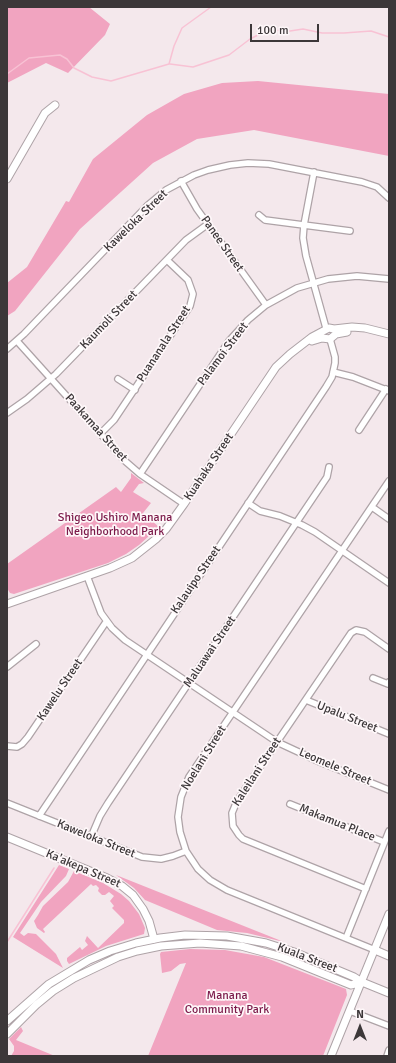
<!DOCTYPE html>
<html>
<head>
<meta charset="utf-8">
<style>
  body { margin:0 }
  #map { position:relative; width:396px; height:1063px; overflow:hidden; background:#f4e8ec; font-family:Signika,sans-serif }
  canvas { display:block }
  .frame { position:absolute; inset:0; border:8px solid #3c3739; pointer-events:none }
  .north { position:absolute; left:340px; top:1007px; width:40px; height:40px; -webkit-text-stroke:3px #fef7f9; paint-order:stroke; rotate:0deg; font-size:11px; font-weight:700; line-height:16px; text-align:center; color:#3c3739 }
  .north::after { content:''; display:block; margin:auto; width:14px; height:18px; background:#3c3739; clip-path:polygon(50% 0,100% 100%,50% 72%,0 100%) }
  .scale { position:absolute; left:250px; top:24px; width:69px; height:18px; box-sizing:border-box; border:2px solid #3c3739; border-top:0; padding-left:5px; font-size:12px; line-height:14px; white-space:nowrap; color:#3c3739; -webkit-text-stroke:3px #fef7f9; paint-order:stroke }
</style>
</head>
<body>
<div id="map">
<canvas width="396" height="1063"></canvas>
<div class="frame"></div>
<div class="north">N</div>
<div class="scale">100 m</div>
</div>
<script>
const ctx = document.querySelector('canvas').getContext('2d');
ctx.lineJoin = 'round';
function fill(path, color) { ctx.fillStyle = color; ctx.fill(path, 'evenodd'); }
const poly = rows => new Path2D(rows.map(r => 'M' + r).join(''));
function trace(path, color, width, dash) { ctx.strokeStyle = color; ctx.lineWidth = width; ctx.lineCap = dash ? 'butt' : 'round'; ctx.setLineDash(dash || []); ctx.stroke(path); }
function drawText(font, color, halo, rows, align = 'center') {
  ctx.font = font + ' Signika,sans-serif'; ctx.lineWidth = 3.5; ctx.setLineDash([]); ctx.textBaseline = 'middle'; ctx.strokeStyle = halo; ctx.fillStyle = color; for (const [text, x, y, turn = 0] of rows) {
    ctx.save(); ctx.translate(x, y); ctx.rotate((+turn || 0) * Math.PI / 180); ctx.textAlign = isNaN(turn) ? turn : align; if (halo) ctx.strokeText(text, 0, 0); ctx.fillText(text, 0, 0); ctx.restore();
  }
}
const green = poly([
  [7,7,89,7,110,24,105,35,68,73,46,63,7,83],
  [258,81,389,94,389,156,254,130,197,139,153,163,80,229,15,311,7,316,7,283,27,267,66,201,69,202,93,159,147,115,184,94,222,83],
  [131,473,144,483,139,484,133,492,151,503,143,513,159,527,139,545,126,554,108,563,14,594,10,593,7,588,7,564,116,487,121,492,131,478],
  [59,865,69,869,66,876,41,902,20,933,24,936,28,933,36,934,56,954,63,968,13,937],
  [74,871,103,883,121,894,129,901,139,914,145,928,144,934,106,946,69,964,67,961,67,958,80,947,82,950,88,945,85,941,87,936,98,948,124,923,124,920,112,908,114,906,110,901,114,896,109,892,105,895,102,895,98,891,99,888,96,885,93,886,91,884,43,929,45,932,44,933,37,928,34,921,38,915,43,906,68,882],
  [116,875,284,942,247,933,217,930,145,900,134,888],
  [190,949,225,950,264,957,346,989,347,995,323,1056,148,1056,186,963,180,964,171,971,162,973,160,954,161,952],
  [21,1027,23,1031,16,1040,55,1056,11,1056,14,1051,14,1046,9,1039]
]);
const stream = poly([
  [170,64,193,67,229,55,250,39,268,30,290,31,303,29,322,33,344,33,371,31,389,37],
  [7,74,29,58,60,55,67,59,74,68,92,77,111,81,169,64,174,46,182,28,211,7],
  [7,942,54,868]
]);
const minor = poly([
  [314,172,304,225,303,238,306,256,326,328],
  [181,181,197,209,266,305],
  [259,215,265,220,350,231],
  [17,341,125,461,140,474,184,504],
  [7,349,24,334,148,205,166,190,194,175,208,170,230,165,248,163,269,164,362,182,377,187,389,198],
  [333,372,353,377,389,391],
  [118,379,135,390],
  [7,413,27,399,56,374,186,240,208,224],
  [359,430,386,389],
  [101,433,114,420,190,306,193,294,188,280,167,260],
  [140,474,229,341,248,320,266,305,297,288,328,279,357,276,389,279],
  [248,503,260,511,280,516,302,525,315,532,389,583],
  [372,507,389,519],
  [87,576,101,613,112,628,125,640,277,742,320,762,389,790],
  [7,667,36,644],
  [373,678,388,684,389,682],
  [306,700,389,734],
  [7,746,17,747,22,744,28,737,106,622],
  [7,803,142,857,161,859,173,856,186,851],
  [290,804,384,842],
  [39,816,326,387,332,377,335,363,335,357,330,339],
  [91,837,100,816,108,803,327,477,329,467],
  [366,889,243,839,239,835,233,826,232,813,237,801,351,633,356,630,365,632,389,649],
  [346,938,389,831],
  [375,950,227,890,210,880,198,869,186,851,180,832,178,817,181,797,189,777,389,481],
  [350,1011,389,1026],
  [387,1056,389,1050]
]);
const tertiary = poly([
  [7,179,45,113,55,105],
  [312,341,322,338,330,339,336,334,347,332],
  [7,604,110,568,132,558,156,539,166,529,184,504,276,367,290,354,312,337,329,328,334,329,352,327,365,328,389,334],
  [7,837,107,878,122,886,133,895,143,909,149,921,154,939],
  [375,950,389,956]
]);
const secondary = poly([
  [7,1021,49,984,89,960,110,951,136,943,160,938,185,935,227,936,266,943,294,952,354,977,362,982,389,993],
  [7,1034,36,1005,53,991,74,978,118,957,137,951,161,946,200,943,241,946,282,957,351,985,362,982],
  [331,1056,389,914]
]);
const streetNames = [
  ["Kaweloka Street",136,221,-44],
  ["Panee Street",222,244,55],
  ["Kaumoli Street",109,320,-46],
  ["Puananala Street",164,344,-57],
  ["Palamoi Street",223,354,-53],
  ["Paakamaa Street",96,428,48],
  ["Kuahaka Street",209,467,-56],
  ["Kalauipo Street",196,580,-56],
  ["Maluawai Street",210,652,-56],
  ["Kawelu Street",60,690,-56],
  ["Upalu Street",347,717,22],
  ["Noelani Street",204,758,-58],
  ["Leomele Street",335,767,23],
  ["Kaleilani Street",257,772,-57],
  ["Makamua Place",337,823,22],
  ["Kaweloka Street",96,839,22],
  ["Ka'akepa Street",83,869,23],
  ["Kuala Street",307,958,21]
];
const parkNames = [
  ["Shigeo Ushiro Manana",115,518],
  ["Neighborhood Park",115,532],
  ["Manana",227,996],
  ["Community Park",227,1010]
];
fill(green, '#f1a4c0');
trace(stream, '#f8c2d4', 1.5);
trace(minor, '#aea3a7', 8);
trace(tertiary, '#aea3a7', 9);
trace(secondary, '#aea3a7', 9);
trace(minor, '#fff', 5.5);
trace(tertiary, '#fff', 7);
trace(secondary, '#fff', 7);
drawText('12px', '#3c3739', '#fef7f9', streetNames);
drawText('12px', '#7b1949', '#fef7f9', parkNames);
</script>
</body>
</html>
